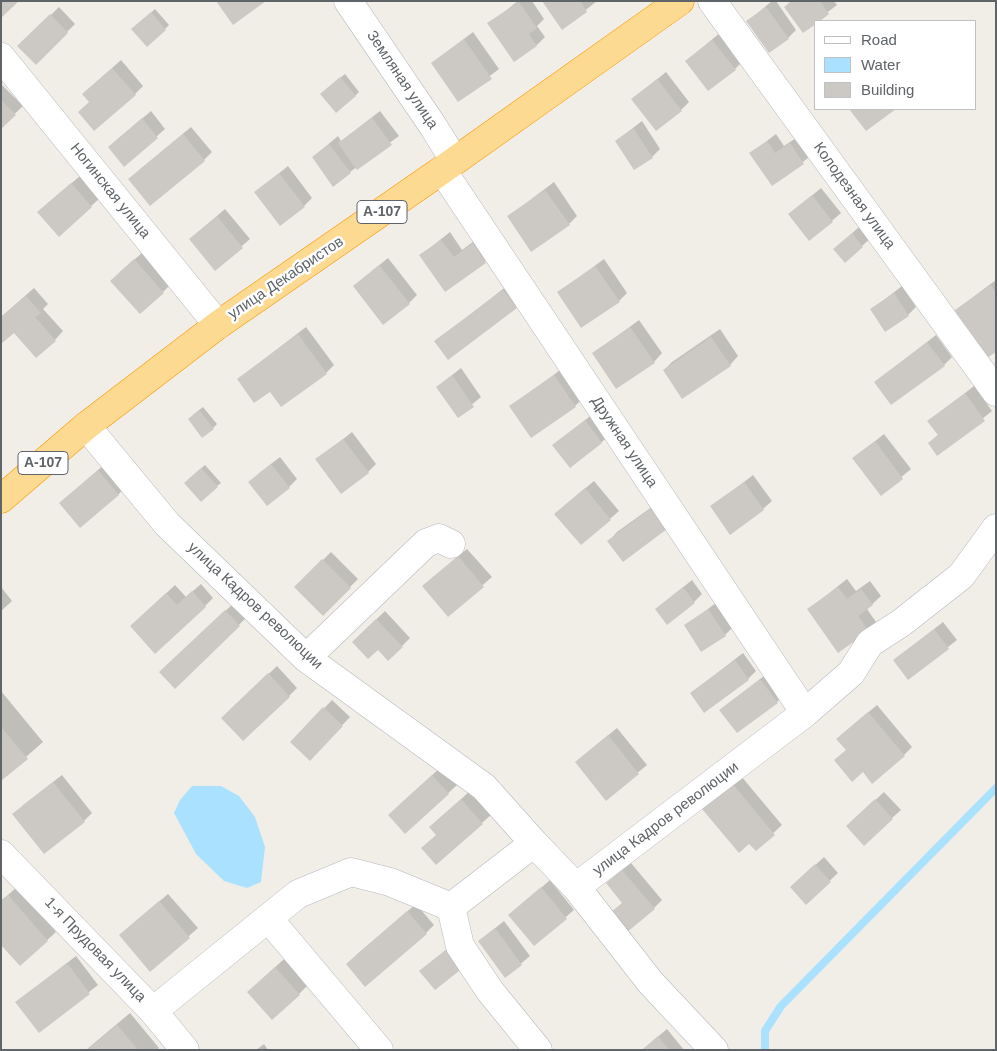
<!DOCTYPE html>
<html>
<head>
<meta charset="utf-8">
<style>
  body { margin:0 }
  #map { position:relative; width:997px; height:1051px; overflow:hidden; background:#f1eee8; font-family:Arial,sans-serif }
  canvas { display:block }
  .frame { position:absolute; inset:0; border:2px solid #5f6468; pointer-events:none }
  .legend { position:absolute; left:814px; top:20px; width:162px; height:90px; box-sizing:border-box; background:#fff; border:1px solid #bfc1c3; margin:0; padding:6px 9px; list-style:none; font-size:15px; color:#5f6468 }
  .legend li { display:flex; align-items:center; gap:10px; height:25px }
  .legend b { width:25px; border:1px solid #bfc1c3 }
</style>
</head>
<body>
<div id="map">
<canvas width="997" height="1051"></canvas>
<div class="frame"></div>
<ul class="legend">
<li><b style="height:6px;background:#fff"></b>Road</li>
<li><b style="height:14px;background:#aae1ff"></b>Water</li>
<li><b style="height:14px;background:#ccc9c5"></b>Building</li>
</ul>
</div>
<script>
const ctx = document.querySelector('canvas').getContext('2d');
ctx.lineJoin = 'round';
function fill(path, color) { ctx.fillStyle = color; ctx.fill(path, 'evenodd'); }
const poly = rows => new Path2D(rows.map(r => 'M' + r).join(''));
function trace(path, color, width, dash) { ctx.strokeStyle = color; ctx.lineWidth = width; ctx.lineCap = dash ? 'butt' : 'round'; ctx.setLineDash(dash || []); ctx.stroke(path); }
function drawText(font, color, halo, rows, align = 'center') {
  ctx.font = font + ' Arial,sans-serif'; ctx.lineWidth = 5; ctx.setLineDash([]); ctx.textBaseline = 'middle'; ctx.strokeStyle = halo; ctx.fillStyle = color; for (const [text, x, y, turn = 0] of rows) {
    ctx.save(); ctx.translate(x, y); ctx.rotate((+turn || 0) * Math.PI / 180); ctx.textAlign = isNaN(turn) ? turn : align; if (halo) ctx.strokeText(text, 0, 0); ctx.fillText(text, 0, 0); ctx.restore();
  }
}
const water = poly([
  [192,786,221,786,239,796,255,817,265,847,261,882,247,888,224,881,196,854,174,813,180,800]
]);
const shadow = poly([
  [518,1,532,1,544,19,537,26,545,37,537,45,489,24],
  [544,1,597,1,563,28],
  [772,1,776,1,796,30,788,38,748,21],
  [791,1,834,1,837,5,816,21,785,7],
  [59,7,75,24,36,63,19,46],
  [155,9,169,25,165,29,137,25],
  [473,32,499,69,458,100,432,63],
  [721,32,743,61,735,69,686,61],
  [121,60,143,86,135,94,90,102,83,94],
  [666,72,689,102,681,110,633,99],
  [345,74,359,92,355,96,323,92],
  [1,84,23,106,1,127],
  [151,111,165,129,124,165,118,139],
  [380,111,399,136,350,172,313,157,338,136,341,141],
  [642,121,660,149,652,157,616,141],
  [191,127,212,152,204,160,138,171],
  [776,134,784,146,799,136,812,155,772,185,751,153],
  [288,166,312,198,304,206,256,192],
  [80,176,100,198,59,235,47,204],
  [554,182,577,216,569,224,509,216],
  [821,188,841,213,810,240,790,214],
  [225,209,250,239,215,269,190,239],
  [860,226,871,238,845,261,835,249],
  [450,232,462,250,481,236,494,254,446,290,421,255],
  [143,252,171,284,163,292,120,272],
  [388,258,417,295,409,303,354,286],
  [604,259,627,293,619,301,559,292],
  [996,280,996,350,953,312],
  [512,282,525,299,516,307,436,341],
  [902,286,916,307,908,315,871,310],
  [34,288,48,304,43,309,63,331,55,340,1,317],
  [639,320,662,353,654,362,593,354],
  [306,327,334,365,326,373,238,379],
  [720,329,738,356,730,365,682,397,664,370,672,362],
  [936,335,952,357,944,365,876,382],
  [461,368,481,397,458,416,437,387],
  [563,368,583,398,575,406,511,406],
  [974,386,992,411,938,454,929,443,939,434,929,421],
  [203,407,217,424,213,428,193,415],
  [594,413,610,434,602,442,554,445],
  [352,432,376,464,368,472,317,460],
  [884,434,911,469,881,494,854,458],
  [280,457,297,479,289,487,258,474],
  [106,463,126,486,118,495,60,503],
  [205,465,221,483,217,486,189,479],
  [753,475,772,501,763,509,712,507],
  [594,481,619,511,581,544,564,506],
  [660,501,674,520,609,541,617,532],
  [467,549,492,577,448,615,432,578],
  [331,552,358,579,323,614,296,587],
  [847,579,856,591,870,581,881,596,867,609,876,622,868,630,809,609],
  [692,580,702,594,694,602,656,609],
  [201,584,213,598,205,606,140,618,175,585,186,597],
  [1,587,12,601,1,611],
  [717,602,733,627,725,635,686,626],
  [234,603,247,617,175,687,169,664],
  [385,611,410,638,402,646,362,633],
  [943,622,957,640,908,678,895,660],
  [743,653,756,671,748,679,691,693],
  [277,666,297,688,289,696,231,710],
  [769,672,785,694,777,702,721,710],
  [1,691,43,742,1,779],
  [332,700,350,717,310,759,292,742],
  [877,705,912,747,904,755,847,749,846,731],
  [617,728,647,765,606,799,576,762],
  [441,767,457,785,405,833,397,807],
  [62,775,92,813,84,821,22,806],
  [741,776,782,825,756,849,750,842,703,809],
  [470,791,491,815,436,863,439,819],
  [884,792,901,810,892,818,856,818],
  [824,857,838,873,806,903,800,879],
  [631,863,662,900,654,908,623,902,616,875],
  [550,880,574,910,534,944,510,915],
  [17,887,56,932,20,965,1,901],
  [168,894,198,928,150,970,129,927],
  [416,904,434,925,426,933,355,956],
  [504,921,530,956,505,977,479,941],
  [76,956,98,985,39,1031,17,1002],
  [284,959,307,986,299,994,257,984],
  [130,1013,159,1048,157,1050,86,1050],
  [667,1029,684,1050,642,1050],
  [264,1044,268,1050,256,1050]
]);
const stream = poly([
  [765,1050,765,1031,781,1006,996,788]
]);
const building = poly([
  [1,1,19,1,1,18],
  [216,1,266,1,233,25],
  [542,1,580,1,587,12,562,30],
  [792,1,820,1,829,14,820,21,816,21,816,24,803,33,784,7],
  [519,2,537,28,529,34,537,46,514,62,487,23],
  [766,7,789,39,769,53,746,21],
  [151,12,166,30,147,47,131,29],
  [50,14,68,33,36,65,17,46],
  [464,39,492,79,458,102,431,63],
  [712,40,736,70,708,91,685,61],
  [112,68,136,95,94,131,78,112,89,102,82,94],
  [340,77,356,96,336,113,320,94],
  [657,79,682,111,656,131,631,99],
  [1,100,16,115,1,129],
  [849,109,896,109,866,131],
  [142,118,158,138,124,167,108,147],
  [372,118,392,145,357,170,338,143],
  [633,128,653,158,634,170,615,141],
  [183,134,205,161,150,206,128,179],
  [767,141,775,153,790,143,804,164,772,186,749,153],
  [329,144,351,173,333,187,312,157],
  [279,173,305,207,280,226,254,192],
  [71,183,92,207,59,237,37,212],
  [545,190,570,225,531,252,507,216],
  [812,195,833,222,809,241,788,214],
  [217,216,243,248,215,271,189,239],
  [852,233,863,247,845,263,833,249],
  [441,240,454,257,473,243,486,263,445,292,419,255],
  [134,259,164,293,140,314,110,281],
  [379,265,410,304,383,325,353,286],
  [595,266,620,302,581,328,557,292],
  [991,285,996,293,996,352,984,360,952,312],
  [503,290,517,308,448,360,434,341],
  [894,293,909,316,885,332,870,309],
  [26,296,41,313,35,317,56,341,36,358,14,333,1,344,1,317],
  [630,327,655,363,616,389,592,353],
  [298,334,327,374,281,407,270,392,254,403,237,379],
  [711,337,731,366,682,399,663,370],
  [927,342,945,366,891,405,874,382],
  [452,375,474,407,458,418,436,387],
  [554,375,576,407,531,438,509,406],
  [965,393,985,421,937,456,928,443,938,435,927,421],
  [199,410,214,429,202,438,188,419],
  [585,420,602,443,570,468,552,445],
  [343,439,369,473,341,494,315,459],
  [875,441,903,479,881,496,852,458],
  [271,464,290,488,267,506,248,482],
  [201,468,218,487,201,502,184,483],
  [98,470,119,495,80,528,59,503],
  [744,482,764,510,730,535,710,506],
  [585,488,611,520,581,545,554,514],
  [651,508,667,529,623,562,607,541],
  [458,556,484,587,448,617,422,586],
  [322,559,351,588,323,616,294,587],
  [683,587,695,603,667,625,655,609],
  [838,587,847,599,861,589,873,605,858,616,869,631,838,653,807,609],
  [192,591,206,607,155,654,130,626,166,593,177,605],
  [708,609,726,636,701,652,684,625],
  [225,610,240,626,175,689,159,672],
  [376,619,403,647,388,661,378,650,368,659,352,642],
  [934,629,949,649,908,680,893,660],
  [735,660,749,680,704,713,690,693],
  [268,673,290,697,243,741,221,718],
  [760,679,778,703,737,733,719,710],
  [323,707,343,726,310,761,290,742],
  [868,712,905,756,872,784,863,772,852,782,834,760,846,750,836,739],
  [1,727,28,759,1,781],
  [608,735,639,774,606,801,575,762],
  [432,775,449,794,405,834,388,815],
  [53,782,85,822,44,854,12,814],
  [732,783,775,835,756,851,749,844,739,853,702,809],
  [461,799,483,824,436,865,421,848,436,835,429,827],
  [875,799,893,819,864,846,846,826],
  [815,864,831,882,806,905,790,887],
  [622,870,655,909,626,933,610,913,622,903,606,883],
  [541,887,567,919,534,946,508,915],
  [8,895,48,941,20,966,1,945,1,900],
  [159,901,190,938,150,972,119,935],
  [407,911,427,934,365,987,346,964],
  [495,928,522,965,505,978,478,941],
  [448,948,464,967,435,990,419,971],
  [67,963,90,994,39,1033,15,1002],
  [275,967,300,995,272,1020,247,992],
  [117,1025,138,1050,87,1050],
  [658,1036,669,1050,642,1050]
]);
const minor = poly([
  [348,1,433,126,454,160],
  [712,1,996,392],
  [1,57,218,325],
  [442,170,805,713],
  [86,426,167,524,306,658,484,787,534,843],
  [306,658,426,543,439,538,451,544],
  [1,854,153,1011,185,1050],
  [576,887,651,983,714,1050],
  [451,907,460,946,490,991,538,1050],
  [268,918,379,1050],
  [153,1011,298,894,351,872,390,882,451,907,534,843,576,887,805,713,851,673,870,643,901,623,961,576,996,528]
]);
const highway = poly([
  [1,499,86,426,218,325,442,170,680,1]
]);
const shields = [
  [382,212,50],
  [43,463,50]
];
const shieldNames = [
  ["А-107",382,212],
  ["А-107",43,463]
];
const streetNames = [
  ["Земляная улица",402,80,56],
  ["Ногинская улица",110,191,51],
  ["Колодезная улица",854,196,54],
  ["улица Декабристов",286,278,-34],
  ["Дружная улица",624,442,56],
  ["улица Кадров революции",255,606,43],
  ["улица Кадров революции",666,819,-37],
  ["1-я Прудовая улица",95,950,46]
];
fill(water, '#aae1ff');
fill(shadow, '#0003');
trace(stream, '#aae1ff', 8);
fill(building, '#ccc9c5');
trace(minor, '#b5b8bc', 29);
trace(highway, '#f99700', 29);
trace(minor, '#fff', 28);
trace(highway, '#fdda92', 28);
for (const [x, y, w] of shields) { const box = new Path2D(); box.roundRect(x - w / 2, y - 11.5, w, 23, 4); ctx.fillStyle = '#fff'; ctx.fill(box); trace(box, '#5f6468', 1); }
drawText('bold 14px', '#5f6468', null, shieldNames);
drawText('15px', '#5f6468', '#fff', streetNames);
</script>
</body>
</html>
